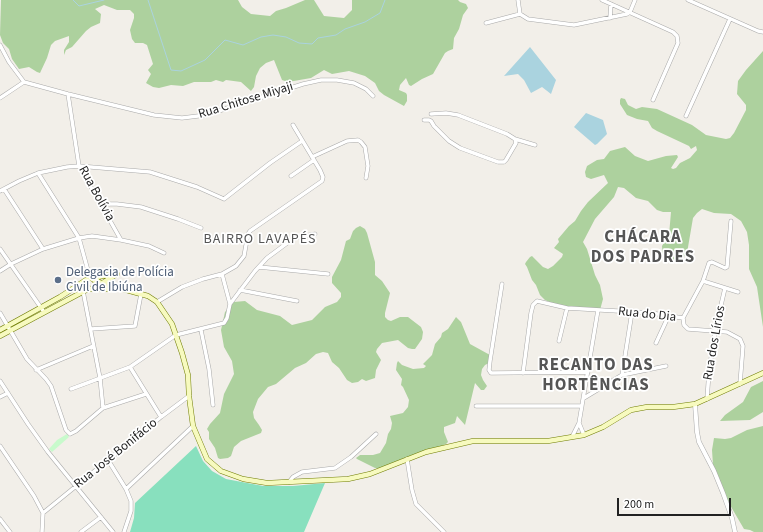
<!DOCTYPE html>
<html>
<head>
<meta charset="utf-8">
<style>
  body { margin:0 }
  #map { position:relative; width:763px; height:532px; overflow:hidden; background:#f2efe9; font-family:"Source Sans 3",sans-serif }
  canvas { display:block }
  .scale { position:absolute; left:617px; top:498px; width:114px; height:18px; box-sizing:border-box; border:2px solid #222; border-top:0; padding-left:5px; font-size:12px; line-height:14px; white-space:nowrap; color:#222; -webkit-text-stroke:3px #fff; paint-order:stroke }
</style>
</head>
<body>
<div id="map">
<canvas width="763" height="532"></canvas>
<div class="scale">200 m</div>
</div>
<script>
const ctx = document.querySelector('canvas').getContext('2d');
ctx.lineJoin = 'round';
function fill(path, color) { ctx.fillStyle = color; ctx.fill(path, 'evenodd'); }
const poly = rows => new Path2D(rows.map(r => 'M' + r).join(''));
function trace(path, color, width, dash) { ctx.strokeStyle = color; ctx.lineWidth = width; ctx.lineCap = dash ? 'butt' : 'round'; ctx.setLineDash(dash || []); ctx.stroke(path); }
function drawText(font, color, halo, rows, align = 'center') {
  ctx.font = font + ' "Source Sans 3",sans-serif'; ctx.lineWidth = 3.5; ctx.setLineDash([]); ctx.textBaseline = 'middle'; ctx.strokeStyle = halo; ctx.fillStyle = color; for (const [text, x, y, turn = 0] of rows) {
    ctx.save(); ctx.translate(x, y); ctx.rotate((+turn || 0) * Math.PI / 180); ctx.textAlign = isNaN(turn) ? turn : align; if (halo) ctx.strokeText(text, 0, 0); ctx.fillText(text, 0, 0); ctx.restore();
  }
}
const forest = poly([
  [1,0,238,0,242,7,251,14,270,16,276,11,286,8,305,0,314,0,324,16,344,18,352,10,352,0,458,0,460,2,466,4,468,8,463,15,459,29,454,38,453,49,448,51,445,53,433,74,422,79,411,86,409,85,406,78,400,85,399,90,406,93,407,95,407,101,404,106,384,95,379,91,375,83,365,76,349,71,332,74,324,70,311,78,288,82,282,80,274,60,266,63,260,68,256,76,254,87,251,91,241,82,226,80,223,82,216,80,211,82,194,82,183,86,171,85,159,88,153,87,146,83,151,74,148,70,153,64,147,45,143,43,135,43,132,39,130,30,134,18,134,14,130,10,117,10,104,5,95,9,101,14,100,23,91,27,86,31,72,47,66,50,64,55,64,50,69,42,69,36,55,41,51,45,47,58,40,73,37,72,29,67,19,69,12,59,9,49,3,43,0,35],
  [763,51,763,327,757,287,749,269,749,245,747,232,741,221,731,214,714,213,702,209,697,213,693,218,687,253,681,260,668,262,663,258,662,246,669,235,671,212,663,212,657,210,648,201,636,198,624,188,618,187,614,197,595,219,583,242,587,249,595,275,600,285,603,299,600,310,556,305,545,300,540,295,536,285,532,280,527,267,525,264,526,262,530,257,532,256,543,267,548,269,553,266,562,257,563,254,554,248,559,242,558,239,569,226,575,221,581,211,588,202,608,183,604,175,591,179,586,177,585,172,587,166,597,160,604,159,610,151,625,147,635,156,648,161,666,156,677,155,678,157,671,168,673,169,676,168,680,163,690,158,697,150,696,146,691,149,689,146,657,131,652,128,648,121,637,119,627,115,620,104,620,100,621,98,625,99,628,105,636,109,642,107,657,109,692,125,706,135,726,139,730,138,734,133,746,110,746,105,737,94,738,81,746,70],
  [360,226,365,229,367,233,375,262,375,275,382,281,390,293,385,313,385,317,388,320,391,321,400,317,408,317,421,327,423,332,422,339,415,349,412,349,408,348,398,340,382,343,377,349,376,352,381,360,376,370,375,378,366,381,362,379,358,382,352,383,347,380,339,368,332,362,328,353,323,352,316,354,306,363,295,368,276,384,268,387,258,399,253,412,254,418,259,425,262,430,261,433,241,441,234,447,231,456,228,458,220,459,218,458,215,448,209,439,209,432,207,429,210,424,220,413,224,394,234,374,232,361,224,347,221,330,225,312,234,302,245,301,257,310,280,316,292,325,312,320,325,307,337,302,341,297,341,293,332,283,332,277,341,260,346,241,350,239,353,231,356,228],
  [456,317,461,322,470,344,490,355,491,362,485,365,482,369,481,375,483,380,487,386,484,390,481,390,475,383,465,425,457,416,455,423,444,427,444,432,448,442,446,444,432,450,407,457,391,464,382,469,375,468,357,459,356,458,360,455,373,455,380,453,386,443,388,434,391,429,392,423,390,416,403,413,408,407,409,400,403,387,401,385,402,379,396,370,397,363,398,361,402,365,413,369,424,368,426,366,423,364,432,355,435,344,441,337,442,333,448,329],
  [763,381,763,412,750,420,720,421,725,415,743,402,751,387],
  [763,426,763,532,754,532,750,530,744,529,730,505,721,486,713,465,712,450,714,438,725,439,731,438,747,430]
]);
const park = poly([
  [67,434,69,437,52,452,49,449,57,440]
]);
const pitch = poly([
  [196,446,203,461,212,471,226,479,263,486,293,486,325,483,304,532,130,532,134,518,135,503]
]);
const water = poly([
  [530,47,556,80,551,94,542,87,531,93,524,80,518,74,504,76],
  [586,113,603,120,607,134,597,144,595,145,574,127]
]);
const stream = poly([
  [73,0,79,6,104,0],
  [148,0,171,70,181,71,205,60,225,40,243,45,261,37,273,35,286,37,299,43,312,44,318,38,336,35,345,29,365,22,380,13,385,0]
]);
const minor = poly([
  [518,0,520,14],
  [602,0,673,32,677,36,678,43,653,100],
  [688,0,758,31,763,32],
  [520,14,528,19,574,25,627,14,630,12,635,0],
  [610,18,611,4],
  [486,23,520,14],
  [0,45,9,62,24,82,68,94,154,115,182,118,206,115,303,84,321,80,337,80,354,83,366,89,373,96],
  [68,94,79,166,121,240],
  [0,98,24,82],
  [431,114,446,113,458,115,507,134,515,139,535,145],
  [686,116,730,19],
  [424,120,429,120,431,121,434,126,449,141,460,148,498,162,504,162,506,160,516,143,515,139],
  [312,157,347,141,358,140,361,142,365,147,368,166,366,178],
  [38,173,79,238,90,278],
  [291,176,314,160],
  [4,189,43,249],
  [0,191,19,181,38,173,67,167,79,166,150,172,197,187,224,199,270,163,302,141],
  [101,204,117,204,141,207,178,219,201,228],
  [0,249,44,312],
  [259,267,328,274],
  [0,271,11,264,43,249,79,238,92,236,121,240,149,246,164,253],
  [703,281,738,292],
  [85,283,83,291,100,378,103,408],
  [502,284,490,361,489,370,491,373,588,372],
  [240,290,297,301],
  [157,302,182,287,203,279,222,274,236,266,244,256,248,234,250,231,322,181,323,177,320,170,293,125],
  [230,304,255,271,267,258,294,238,315,234],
  [0,313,27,359,46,379,51,386,66,430,70,434,76,431,103,408,146,394],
  [683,318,684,325,688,329,727,332,740,339,743,346,740,384],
  [91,329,135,326,141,294],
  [201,330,209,369,213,405],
  [559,341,567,308],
  [656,343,669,315],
  [130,367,161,417],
  [36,370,93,346],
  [523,373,531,313,533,305,537,301,567,308,651,313,683,318,703,281,709,263,712,262,725,268,727,267,731,221],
  [622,375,632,312],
  [0,381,28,424,48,452,113,532],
  [71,389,130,367,176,335,224,323,227,318,230,304,222,274],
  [0,397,8,393],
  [584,398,622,375,666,366],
  [707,399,709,372,715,331,725,288],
  [476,406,582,406],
  [579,423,584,435],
  [572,437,579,423,598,310],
  [0,446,34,496,43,513,42,532],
  [407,459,412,490,416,504,444,532],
  [108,460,126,489,131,501,131,511,124,532],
  [289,482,293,477,302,472,335,468,351,457,376,434],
  [126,489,193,426],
  [43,513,161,417,189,396],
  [0,519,10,532],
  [81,532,101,517]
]);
const tertiary = poly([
  [695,404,697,432,699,442,714,471,723,493,732,518,735,532]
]);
const secondary = poly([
  [92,278,114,274],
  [93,279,101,283,148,296,157,302,172,324,182,353,188,375,189,396,193,426,207,459,221,471,243,479,267,483,348,479,370,474,426,452,473,441,548,441,584,435,603,427,631,410,647,407,673,407,695,404,763,373],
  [95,287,96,282,93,279,90,278,86,280,85,283,86,287,91,289,93,289,117,274],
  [93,289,115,289],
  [0,330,60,297,86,280],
  [0,336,88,289]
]);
const markers = [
  [58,280,4,"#5c6f8a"]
];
const streetNames = [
  ["Rua Chitose Miyaji",246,101,-17],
  ["Rua Bolívia",96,194,61],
  ["Rua do Dia",647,315,6],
  ["Rua dos Lírios",715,343,-80],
  ["Rua José Bonifácio",116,454,-39]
];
const serviceNames = [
  ["Delegacia de Polícia",66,273],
  ["Civil de Ibiúna",66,288]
];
const neighbourhoodNames = [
  ["BAIRRO LAVAPÉS",260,240]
];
const districtNames = [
  ["CHÁCARA",643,238],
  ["DOS PADRES",643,258],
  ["RECANTO DAS",596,366],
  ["HORTÊNCIAS",596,386]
];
fill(forest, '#add19e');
fill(park, '#c8facc');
fill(pitch, '#88e0be');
fill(water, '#aad3df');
trace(stream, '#aad3df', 1);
trace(minor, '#a9a9a9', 4.5);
trace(tertiary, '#a9a9a9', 5);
trace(secondary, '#707d05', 5.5);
trace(minor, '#fff', 3.5);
trace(tertiary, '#fff', 4);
trace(secondary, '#f7fabf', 4.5);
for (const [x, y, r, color] of markers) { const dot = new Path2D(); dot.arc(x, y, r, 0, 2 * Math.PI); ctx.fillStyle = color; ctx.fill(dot); trace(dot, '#fff', 1.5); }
drawText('13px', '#222', '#fff', streetNames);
drawText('13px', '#4e5e75', '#fff', serviceNames, 'left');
ctx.letterSpacing = '1px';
drawText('14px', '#555', '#fff', neighbourhoodNames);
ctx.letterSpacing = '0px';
ctx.letterSpacing = '1px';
drawText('bold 17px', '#555', '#fff', districtNames);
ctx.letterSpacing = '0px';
</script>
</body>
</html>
